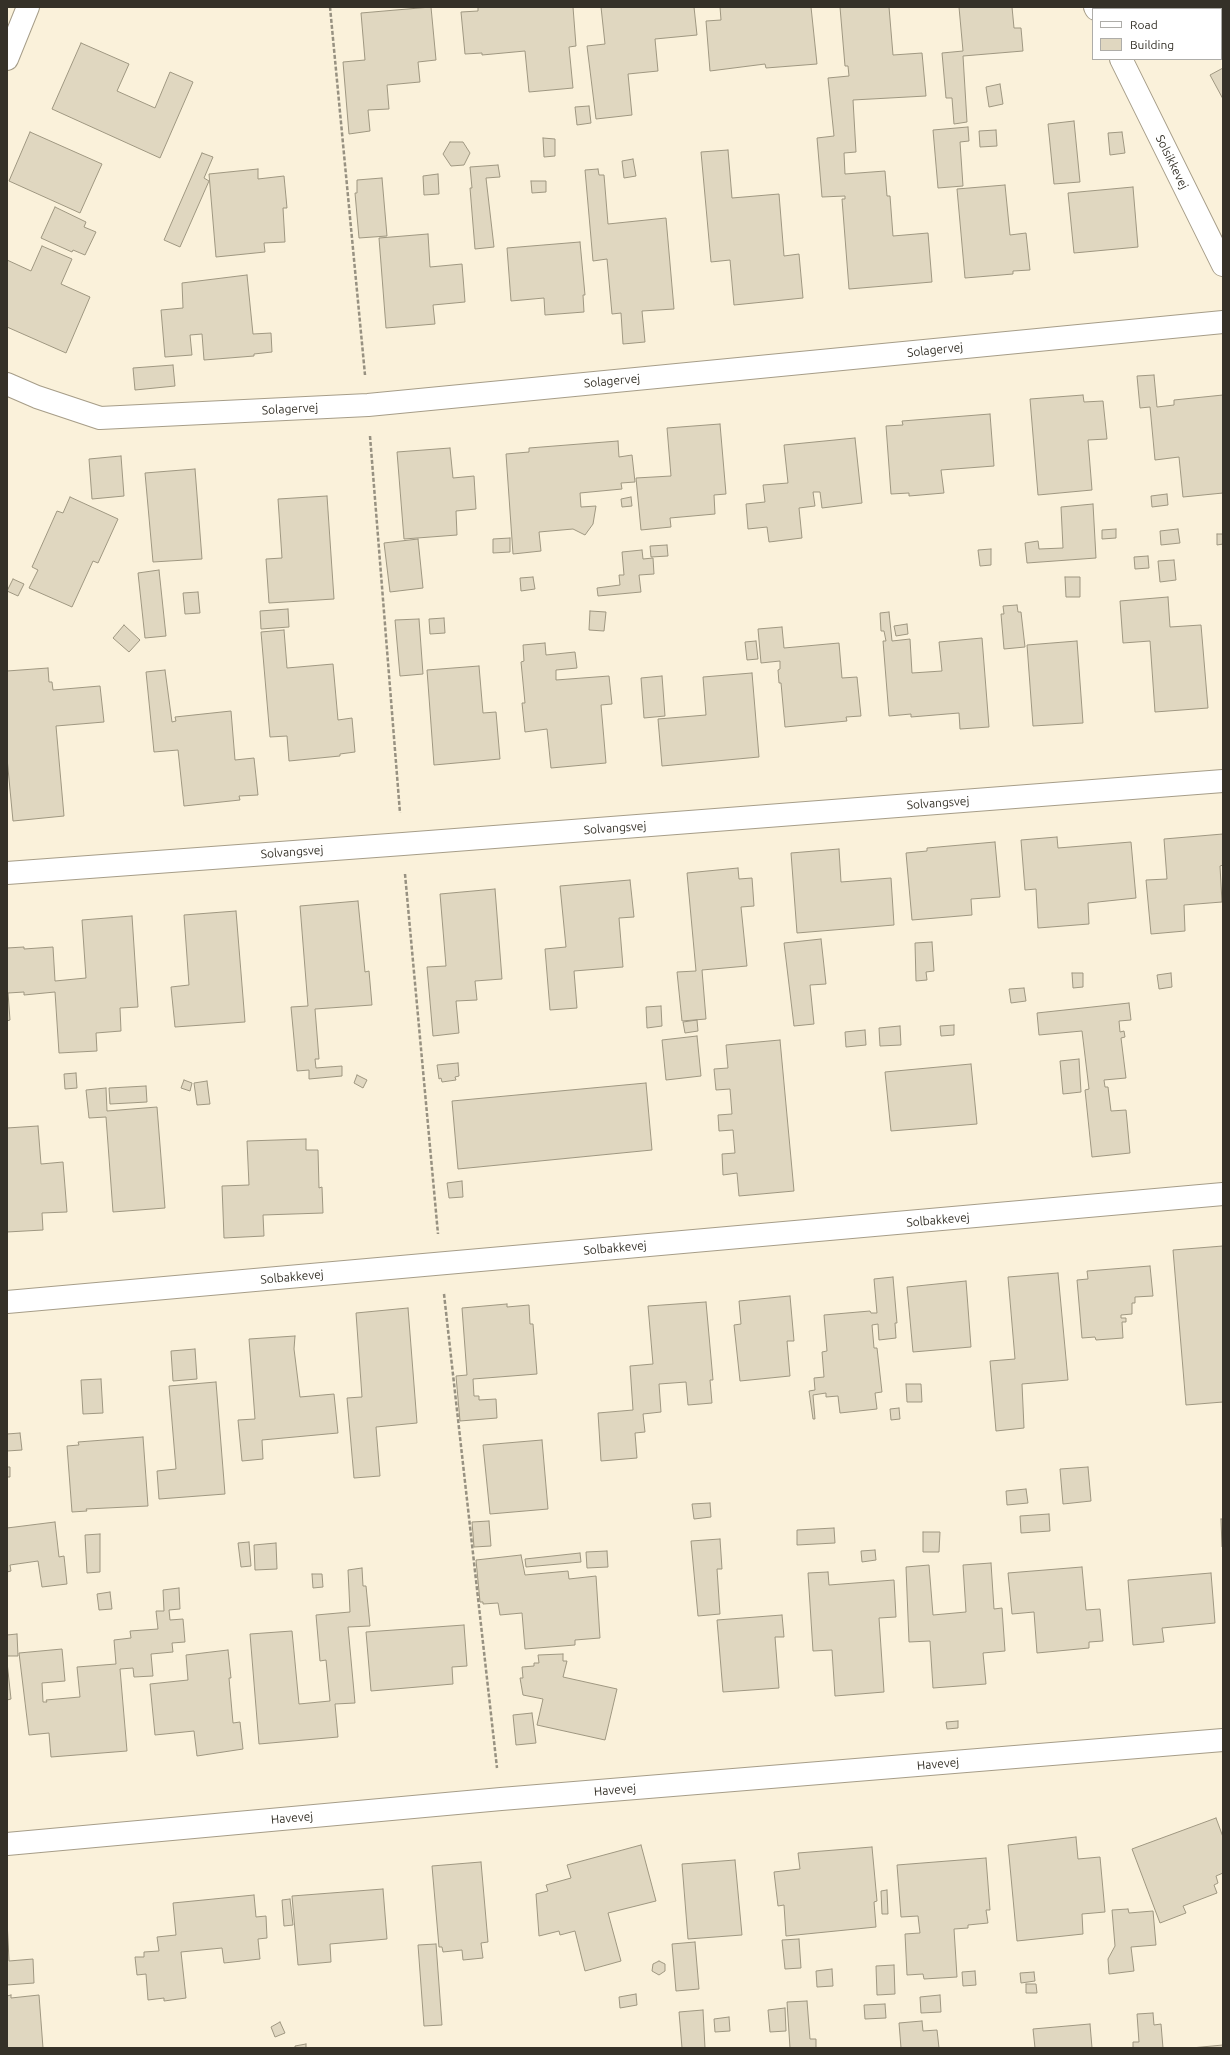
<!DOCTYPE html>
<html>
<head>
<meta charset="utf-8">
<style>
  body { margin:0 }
  #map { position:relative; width:1230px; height:2055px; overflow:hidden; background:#faf1da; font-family:Ubuntu,sans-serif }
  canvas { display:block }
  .frame { position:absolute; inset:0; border:8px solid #353128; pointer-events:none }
  .legend { position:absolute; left:1092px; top:8px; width:130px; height:52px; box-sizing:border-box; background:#fff; border:1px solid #aeada9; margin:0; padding:5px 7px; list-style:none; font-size:12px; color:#353128 }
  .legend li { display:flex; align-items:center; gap:8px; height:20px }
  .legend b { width:20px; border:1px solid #aeada9 }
</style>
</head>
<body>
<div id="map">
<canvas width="1230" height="2055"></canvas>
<div class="frame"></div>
<ul class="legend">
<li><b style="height:5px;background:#fff"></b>Road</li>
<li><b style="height:11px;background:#e0d7c0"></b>Building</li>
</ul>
</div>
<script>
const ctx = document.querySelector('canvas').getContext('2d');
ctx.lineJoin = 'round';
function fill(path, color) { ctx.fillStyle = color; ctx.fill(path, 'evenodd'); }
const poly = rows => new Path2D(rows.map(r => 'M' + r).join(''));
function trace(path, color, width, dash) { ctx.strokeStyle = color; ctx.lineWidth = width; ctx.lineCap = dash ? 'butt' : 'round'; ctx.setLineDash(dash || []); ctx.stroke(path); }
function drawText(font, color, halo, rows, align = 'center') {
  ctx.font = font + ' Ubuntu,sans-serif'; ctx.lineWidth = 3; ctx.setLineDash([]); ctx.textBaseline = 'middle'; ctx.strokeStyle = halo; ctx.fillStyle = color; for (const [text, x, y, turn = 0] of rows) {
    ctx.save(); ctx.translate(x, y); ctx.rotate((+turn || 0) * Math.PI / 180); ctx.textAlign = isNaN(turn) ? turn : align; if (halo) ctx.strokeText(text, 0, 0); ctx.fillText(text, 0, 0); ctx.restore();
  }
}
const building = poly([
  [431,7,436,60,418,62,420,82,387,85,389,109,368,110,370,131,349,134,343,62,365,60,361,13,431,7],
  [478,7,573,7,576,46,569,47,573,88,529,92,525,51,482,55,482,53,465,54,461,12,478,11,478,7],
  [601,7,694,7,697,35,655,39,658,71,628,74,632,115,596,119,587,46,605,44,601,7],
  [720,7,811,7,817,64,766,68,765,64,710,71,706,21,721,20,720,7],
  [840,7,889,7,893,55,922,53,926,96,853,100,856,152,844,153,845,174,885,171,887,196,890,196,893,236,928,233,932,282,849,289,842,199,845,199,845,196,822,197,817,138,834,136,828,78,849,76,848,66,845,66,840,7],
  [959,7,1012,7,1014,28,1021,28,1023,51,963,56,967,122,954,124,952,98,946,98,942,53,963,51,959,7],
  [81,43,129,64,117,91,155,108,170,72,193,82,160,158,52,109,81,43],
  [1223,68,1223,99,1210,75,1223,68],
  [1000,84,1003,104,989,107,986,87,1000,84],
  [589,106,591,123,577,125,575,107,589,106],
  [1074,121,1080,182,1054,184,1048,124,1074,121],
  [968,127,969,141,960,142,963,186,938,188,933,130,968,127],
  [996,130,997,146,980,147,979,131,996,130],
  [30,132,102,164,80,213,9,181,30,132],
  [1122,132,1125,153,1110,155,1108,133,1122,132],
  [543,138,555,139,555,156,544,157,543,138],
  [450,142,463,142,470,153,464,165,451,166,443,154,450,142],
  [728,150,732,198,779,194,784,256,799,254,803,298,734,305,730,260,711,262,701,152,728,150],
  [202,153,213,157,204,178,209,181,180,247,164,240,202,153],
  [633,159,636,176,624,178,622,161,633,159],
  [498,165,500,177,486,178,494,247,475,249,470,188,472,188,470,167,498,165],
  [258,169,258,179,284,176,287,208,283,208,285,242,264,243,265,252,216,257,209,174,258,169],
  [598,169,599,175,604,175,608,224,666,218,674,309,642,311,645,342,623,344,621,313,612,314,607,259,593,261,585,170,598,169],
  [438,174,439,194,424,195,423,176,438,174],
  [382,178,387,236,359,238,355,193,357,193,357,180,382,178],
  [531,181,546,181,546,192,532,193,531,181],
  [1005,185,1010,235,1026,233,1030,270,1013,271,1013,274,965,278,957,189,1005,185],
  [1133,187,1138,247,1074,253,1068,193,1133,187],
  [55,207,86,222,84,227,96,232,85,255,73,250,72,252,41,238,55,207],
  [428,234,430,267,462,264,465,302,433,305,435,324,386,328,379,238,428,234],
  [580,242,585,295,583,295,584,312,545,315,544,298,511,301,507,248,580,242],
  [42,246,72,259,61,284,90,297,66,353,7,327,7,260,31,271,42,246],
  [247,275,253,334,271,333,272,352,254,354,254,356,204,360,202,334,190,335,192,355,165,357,161,310,183,308,182,283,247,275],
  [173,365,175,386,135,390,133,368,173,365],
  [1154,375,1157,407,1174,405,1174,400,1223,395,1223,493,1183,497,1179,457,1155,460,1150,407,1140,408,1137,376,1154,375],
  [1083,395,1084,402,1103,401,1107,439,1088,440,1092,490,1038,495,1030,399,1083,395],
  [990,414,994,466,941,470,944,493,909,496,909,493,891,494,886,426,903,425,902,421,990,414],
  [720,424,726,494,714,495,715,514,670,518,671,527,641,530,636,478,671,476,667,428,720,424],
  [855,438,862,503,822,508,820,492,813,492,815,506,799,508,802,538,769,542,767,527,748,529,746,504,765,502,763,485,788,483,784,445,855,438],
  [618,441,619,457,632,455,635,482,621,483,622,489,580,493,581,507,596,506,593,524,585,535,573,529,539,532,541,551,513,554,506,454,529,452,529,448,618,441],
  [450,448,453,478,474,476,476,509,456,511,457,535,404,539,397,452,450,448],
  [121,456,124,496,92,499,89,459,121,456],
  [195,469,202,559,153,562,145,473,195,469],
  [1167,494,1168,505,1152,507,1151,496,1167,494],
  [327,496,334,599,269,603,266,559,282,558,278,499,327,496],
  [70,497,118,519,98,563,93,561,72,607,29,588,38,570,32,567,57,511,63,513,70,497],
  [631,497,632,506,622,507,621,499,631,497],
  [1093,504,1096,558,1027,563,1025,543,1038,541,1039,549,1063,548,1061,507,1093,504],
  [1116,529,1116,538,1102,539,1102,530,1116,529],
  [1178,529,1180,543,1161,545,1160,531,1178,529],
  [1217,534,1223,534,1223,544,1217,545,1217,534],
  [510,538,510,552,493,553,493,539,510,538],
  [418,539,423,588,390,592,384,543,418,539],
  [667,545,668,556,651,557,650,546,667,545],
  [991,549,991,565,980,566,978,550,991,549],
  [642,550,643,559,653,558,654,574,639,575,641,592,598,596,597,588,620,585,619,575,624,575,622,552,642,550],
  [1148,556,1149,568,1135,569,1134,557,1148,556],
  [1174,560,1176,580,1160,582,1158,561,1174,560],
  [159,570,166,636,145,638,138,573,159,570],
  [533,577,535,589,521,591,520,578,533,577],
  [1065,577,1080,577,1080,597,1066,597,1065,577],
  [13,579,24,584,18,596,7,591,13,579],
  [198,592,200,613,185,614,183,593,198,592],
  [1168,597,1170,627,1201,625,1208,708,1155,712,1150,641,1123,643,1120,601,1168,597],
  [1017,605,1018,612,1021,612,1025,647,1004,649,1001,614,1004,614,1003,606,1017,605],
  [288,609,289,627,261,629,260,611,288,609],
  [590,611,606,612,604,631,589,630,590,611],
  [889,612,892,641,910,639,912,673,942,671,939,642,982,638,989,727,960,729,959,713,911,717,911,714,889,716,883,641,886,641,884,631,881,631,880,613,889,612],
  [444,618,445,633,430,634,429,619,444,618],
  [419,619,423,674,400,676,395,620,419,619],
  [907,624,908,634,896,636,894,626,907,624],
  [124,625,140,640,129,652,113,638,124,625],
  [782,627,784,648,839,643,842,678,857,677,861,716,846,717,847,721,785,727,781,683,779,683,778,670,780,669,780,661,761,663,758,629,782,627],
  [284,630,287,668,333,664,338,720,352,718,355,752,340,754,340,756,289,761,287,736,270,737,261,632,284,630],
  [756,641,758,659,747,660,745,642,756,641],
  [1077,641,1083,723,1033,726,1027,645,1077,641],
  [545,643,546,655,575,652,577,668,556,670,556,680,609,676,612,704,601,705,606,763,551,768,547,729,525,732,522,703,525,703,521,662,524,661,523,645,545,643],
  [479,666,483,713,496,712,500,759,434,765,427,670,479,666],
  [48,668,49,682,52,682,53,690,100,686,104,722,56,726,64,816,13,821,7,758,7,671,48,668],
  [165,670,172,722,176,721,175,717,231,711,235,760,254,758,258,795,239,796,240,800,184,806,178,750,154,752,146,672,165,670],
  [752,673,759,757,662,766,658,719,706,715,703,677,752,673],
  [662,676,665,716,644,718,641,678,662,676],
  [1223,834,1223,865,1220,866,1222,902,1184,905,1185,931,1151,934,1146,880,1167,879,1164,839,1223,834],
  [1057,837,1058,848,1131,842,1136,898,1088,903,1089,924,1038,928,1036,889,1025,890,1021,840,1057,837],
  [995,842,1000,897,971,899,972,915,912,920,906,853,927,851,927,848,995,842],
  [839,849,841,882,891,878,894,925,797,933,791,853,839,849],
  [738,868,739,879,752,878,754,906,741,907,747,966,702,970,706,1019,682,1021,677,972,696,971,687,873,738,868],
  [630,880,634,917,619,918,623,967,574,971,577,1008,550,1010,545,949,566,947,560,886,630,880],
  [495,889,502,979,475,981,477,1000,456,1001,459,1033,433,1036,427,967,446,966,440,894,495,889],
  [358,901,365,972,369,971,372,1005,315,1009,319,1059,315,1059,316,1068,342,1066,342,1076,309,1079,309,1070,297,1071,291,1007,308,1006,300,906,358,901],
  [236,911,245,1022,175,1027,171,987,189,985,184,915,236,911],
  [132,916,138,1007,120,1008,121,1031,96,1033,97,1051,59,1053,55,992,24,995,24,992,8,993,10,1020,7,1021,7,948,24,947,24,949,53,947,55,981,86,978,82,920,132,916],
  [821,939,826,984,810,985,814,1024,794,1026,784,943,821,939],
  [932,942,934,971,926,972,927,980,916,981,915,943,932,942],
  [1072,973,1083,973,1083,987,1073,988,1072,973],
  [1171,973,1172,987,1159,989,1157,975,1171,973],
  [1024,988,1026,1001,1011,1003,1009,989,1024,988],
  [1129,1003,1131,1020,1119,1021,1120,1032,1124,1031,1125,1037,1121,1038,1126,1078,1104,1080,1105,1087,1108,1087,1111,1111,1126,1110,1130,1153,1092,1157,1085,1090,1089,1089,1082,1031,1039,1035,1037,1013,1129,1003],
  [661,1006,662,1026,647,1028,646,1007,661,1006],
  [697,1020,698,1031,685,1033,683,1022,697,1020],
  [954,1025,954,1035,941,1036,940,1026,954,1025],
  [900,1026,901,1045,880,1046,879,1028,900,1026],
  [865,1030,866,1045,846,1047,845,1032,865,1030],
  [697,1036,701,1076,666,1080,662,1040,697,1036],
  [780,1040,794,1191,739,1196,737,1173,723,1175,722,1154,735,1153,733,1130,719,1131,718,1115,732,1114,730,1089,716,1090,714,1069,728,1068,726,1045,780,1040],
  [1079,1059,1081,1092,1063,1094,1060,1061,1079,1059],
  [458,1063,459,1076,455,1077,456,1080,442,1082,441,1078,439,1079,437,1065,458,1063],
  [971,1064,977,1124,891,1131,885,1072,971,1064],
  [76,1073,77,1088,65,1089,64,1074,76,1073],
  [357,1075,367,1080,363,1088,354,1083,357,1075],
  [184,1080,192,1083,190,1091,181,1088,184,1080],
  [207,1081,210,1104,197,1105,194,1083,207,1081],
  [646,1083,652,1150,458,1169,452,1101,646,1083],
  [146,1086,147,1102,110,1104,109,1088,146,1086],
  [106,1088,107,1111,157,1107,165,1208,113,1212,106,1117,89,1118,86,1090,106,1088],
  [38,1126,41,1164,63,1162,67,1212,42,1213,43,1230,7,1232,7,1128,38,1126],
  [306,1139,306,1150,318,1150,319,1188,322,1187,323,1213,263,1215,264,1236,224,1238,222,1186,249,1185,247,1141,306,1139],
  [462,1181,463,1197,449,1198,447,1183,462,1181],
  [1223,1246,1223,1402,1186,1405,1173,1250,1223,1246],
  [1150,1266,1153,1296,1135,1297,1135,1303,1132,1303,1132,1314,1121,1315,1121,1318,1126,1318,1126,1322,1122,1322,1123,1338,1096,1340,1095,1337,1082,1338,1077,1280,1088,1279,1087,1271,1150,1266],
  [1058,1273,1068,1380,1022,1384,1024,1428,996,1431,990,1361,1015,1359,1008,1277,1058,1273],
  [893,1277,897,1323,895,1323,896,1338,879,1340,878,1324,872,1325,874,1348,877,1348,882,1392,875,1393,877,1409,840,1413,838,1396,826,1397,826,1393,813,1395,815,1419,813,1419,809,1391,815,1390,814,1378,824,1377,822,1352,827,1351,824,1315,870,1311,871,1313,877,1313,874,1279,893,1277],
  [966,1281,971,1347,913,1352,907,1287,966,1281],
  [790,1296,794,1341,787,1341,790,1376,740,1381,734,1325,741,1324,739,1301,790,1296],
  [706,1302,713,1380,710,1380,712,1403,688,1405,686,1382,659,1384,661,1412,643,1414,645,1432,635,1433,637,1458,601,1461,598,1413,633,1410,630,1366,653,1364,648,1306,706,1302],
  [507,1304,507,1307,529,1305,530,1324,533,1324,537,1374,473,1379,474,1396,479,1396,479,1400,496,1399,497,1418,460,1421,456,1376,467,1375,462,1308,507,1304],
  [408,1308,417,1423,376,1427,380,1476,354,1478,347,1398,362,1397,356,1313,408,1308],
  [295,1336,294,1349,300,1397,334,1394,338,1433,262,1440,263,1459,242,1461,238,1420,255,1419,249,1339,295,1336],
  [195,1349,197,1379,173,1381,171,1351,195,1349],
  [101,1379,103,1413,83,1414,81,1380,101,1379],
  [216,1382,225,1494,159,1499,157,1471,176,1469,169,1386,216,1382],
  [906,1384,921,1384,922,1402,907,1402,906,1384],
  [899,1408,900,1419,891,1420,890,1409,899,1408],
  [20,1433,22,1450,7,1451,7,1434,20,1433],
  [143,1437,148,1506,86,1509,87,1511,72,1512,67,1446,79,1445,78,1442,143,1437],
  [542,1440,548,1509,490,1514,483,1445,542,1440],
  [7,1467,10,1467,10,1477,7,1477,7,1467],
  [1088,1467,1091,1501,1063,1504,1060,1469,1088,1467],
  [1026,1489,1028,1503,1007,1505,1006,1491,1026,1489],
  [710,1503,711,1517,694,1519,692,1504,710,1503],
  [1049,1514,1050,1531,1021,1533,1020,1516,1049,1514],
  [1221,1519,1223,1519,1223,1547,1222,1547,1221,1519],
  [489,1521,491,1546,474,1547,472,1522,489,1521],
  [55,1522,59,1557,64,1556,67,1584,42,1587,38,1561,10,1565,11,1571,7,1572,7,1528,55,1522],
  [834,1528,835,1543,797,1545,797,1530,834,1528],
  [923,1532,940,1532,939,1552,923,1552,923,1532],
  [100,1534,100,1572,87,1573,85,1535,100,1534],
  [720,1539,722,1569,717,1569,720,1614,698,1616,691,1541,720,1539],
  [249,1542,251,1566,241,1567,238,1543,249,1542],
  [276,1543,277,1569,255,1570,254,1545,276,1543],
  [875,1550,876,1560,862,1562,861,1551,875,1550],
  [607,1551,608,1567,587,1568,586,1552,607,1551],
  [580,1553,581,1562,526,1567,525,1559,580,1553],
  [521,1555,525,1575,568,1571,569,1579,596,1576,600,1638,575,1640,575,1645,525,1649,522,1613,500,1615,498,1603,483,1604,483,1602,480,1602,476,1560,521,1555],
  [991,1563,994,1609,1002,1608,1005,1651,983,1653,986,1684,933,1688,930,1641,909,1642,906,1567,929,1565,933,1615,966,1612,963,1565,991,1563],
  [1082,1567,1086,1610,1100,1609,1103,1641,1089,1642,1089,1648,1037,1653,1034,1612,1012,1614,1008,1573,1082,1567],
  [362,1568,363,1586,366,1586,370,1626,348,1627,355,1703,335,1704,338,1737,259,1744,250,1634,292,1631,299,1704,330,1701,326,1660,320,1661,316,1615,350,1612,348,1570,362,1568],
  [828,1572,829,1585,894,1580,896,1617,879,1618,884,1692,835,1696,832,1650,813,1651,808,1573,828,1572],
  [1211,1573,1215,1623,1162,1628,1164,1642,1133,1645,1128,1580,1211,1573],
  [312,1574,322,1574,323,1587,313,1588,312,1574],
  [179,1588,180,1609,169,1610,170,1620,183,1619,185,1642,172,1643,173,1652,151,1654,153,1676,134,1677,133,1668,120,1669,127,1751,51,1757,49,1733,29,1735,19,1653,62,1649,65,1681,42,1683,43,1702,47,1702,46,1700,80,1697,77,1667,116,1664,114,1640,131,1638,130,1631,158,1629,156,1611,164,1611,163,1590,179,1588],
  [110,1592,112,1609,99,1610,97,1594,110,1592],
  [782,1615,784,1637,775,1637,779,1688,723,1692,717,1620,782,1615],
  [464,1625,467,1666,452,1667,453,1684,371,1691,366,1632,464,1625],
  [17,1634,18,1656,7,1656,7,1635,17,1634],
  [228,1650,231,1678,229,1678,233,1723,240,1722,243,1749,197,1756,194,1731,155,1735,150,1684,188,1680,186,1655,228,1650],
  [563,1654,563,1661,567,1661,563,1677,617,1689,605,1740,537,1725,543,1699,523,1695,520,1678,523,1678,522,1667,534,1666,534,1663,539,1663,538,1655,563,1654],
  [7,1662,11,1699,7,1700,7,1662],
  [532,1713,536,1743,516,1745,513,1715,532,1713],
  [958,1721,958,1728,947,1729,946,1722,958,1721],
  [1216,1818,1223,1837,1223,1873,1216,1876,1218,1883,1214,1885,1217,1893,1183,1906,1186,1913,1160,1923,1132,1849,1216,1818],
  [1076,1837,1078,1859,1100,1857,1105,1912,1082,1914,1083,1934,1017,1941,1008,1845,1076,1837],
  [641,1845,656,1901,608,1913,621,1961,585,1971,575,1931,560,1935,559,1931,539,1936,536,1894,548,1891,546,1885,571,1878,567,1865,641,1845],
  [872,1847,877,1901,874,1902,876,1927,786,1936,784,1905,778,1906,774,1872,800,1869,798,1853,872,1847],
  [986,1858,990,1910,986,1910,988,1923,968,1925,968,1928,954,1929,957,1977,924,1979,923,1974,907,1975,905,1934,920,1933,918,1916,901,1917,897,1865,986,1858],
  [735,1860,742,1935,688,1939,682,1864,735,1860],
  [481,1862,488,1942,481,1943,483,1958,463,1960,462,1950,443,1952,442,1947,439,1947,432,1866,481,1862],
  [383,1889,387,1939,330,1944,331,1962,298,1965,292,1896,383,1889],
  [887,1890,888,1914,882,1914,881,1891,887,1890],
  [254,1895,256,1917,266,1916,267,1938,258,1939,260,1959,224,1963,222,1948,181,1952,186,1998,164,2001,164,1998,148,2000,146,1974,137,1975,135,1957,144,1957,144,1952,159,1951,157,1937,176,1935,173,1903,254,1895],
  [290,1899,293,1925,284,1926,282,1900,290,1899],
  [1128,1909,1129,1913,1153,1911,1156,1945,1131,1947,1134,1971,1109,1974,1108,1959,1115,1946,1112,1910,1128,1909],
  [7,1919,9,1961,33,1959,34,1983,7,1985,7,1919],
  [799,1939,801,1968,785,1969,782,1940,799,1939],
  [695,1942,699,1989,676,1991,672,1944,695,1942],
  [436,1944,442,2025,424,2026,418,1945,436,1944],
  [659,1961,665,1964,665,1971,659,1975,652,1971,653,1964,659,1961],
  [894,1965,895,1994,877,1995,876,1966,894,1965],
  [832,1969,833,1986,817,1987,816,1971,832,1969],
  [975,1971,976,1985,963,1986,962,1972,975,1971],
  [1034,1972,1035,1981,1021,1983,1020,1973,1034,1972],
  [1026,1984,1036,1984,1037,1993,1026,1993,1026,1984],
  [636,1994,637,2005,620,2008,619,1997,636,1994],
  [11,1995,11,1998,39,1995,43,2048,7,2048,7,1996,11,1995],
  [940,1995,941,2012,921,2013,920,1997,940,1995],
  [807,2001,810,2039,816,2039,816,2048,790,2048,787,2002,807,2001],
  [885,2004,886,2018,865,2019,864,2005,885,2004],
  [785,2008,786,2031,770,2032,768,2010,785,2008],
  [703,2010,705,2048,682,2048,679,2012,703,2010],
  [1153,2013,1154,2025,1161,2024,1163,2048,1133,2048,1133,2042,1139,2042,1137,2014,1153,2013],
  [729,2017,730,2031,715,2032,714,2019,729,2017],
  [922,2021,923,2031,937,2030,939,2048,901,2048,899,2023,922,2021],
  [280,2022,285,2033,275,2037,271,2027,280,2022],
  [1090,2024,1092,2048,1035,2048,1033,2029,1090,2024],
  [306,2044,306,2048,295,2048,295,2046,306,2044],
  [1223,2045,1223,2048,1191,2048,1223,2045]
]);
const path = poly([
  [330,7,365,375],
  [370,436,400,813],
  [405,874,438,1234],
  [444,1294,497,1768]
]);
const street = poly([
  [1095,7,1096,9],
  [7,59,28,7],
  [1121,59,1223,265],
  [7,384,37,397,100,418,368,405,1223,322],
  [7,873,403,844,1223,781],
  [7,1302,1223,1194],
  [7,1844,501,1799,1223,1740]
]);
const streetNames = [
  ["Solsikkevej",1172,162,64],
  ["Solagervej",935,350,-6],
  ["Solagervej",612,381,-5],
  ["Solagervej",290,409,-3],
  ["Solvangsvej",938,803,-4],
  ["Solvangsvej",615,828,-4],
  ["Solvangsvej",292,852,-4],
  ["Solbakkevej",938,1220,-5],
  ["Solbakkevej",615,1248,-5],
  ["Solbakkevej",292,1277,-5],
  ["Havevej",938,1764,-5],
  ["Havevej",615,1790,-5],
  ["Havevej",292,1818,-5]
];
fill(building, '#e0d7c0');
trace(building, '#9f9781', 1);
trace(street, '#a69d88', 24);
trace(path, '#979181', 2.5, [4, 2]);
trace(street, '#fff', 22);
drawText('12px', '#353128', '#fff', streetNames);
</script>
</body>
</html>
